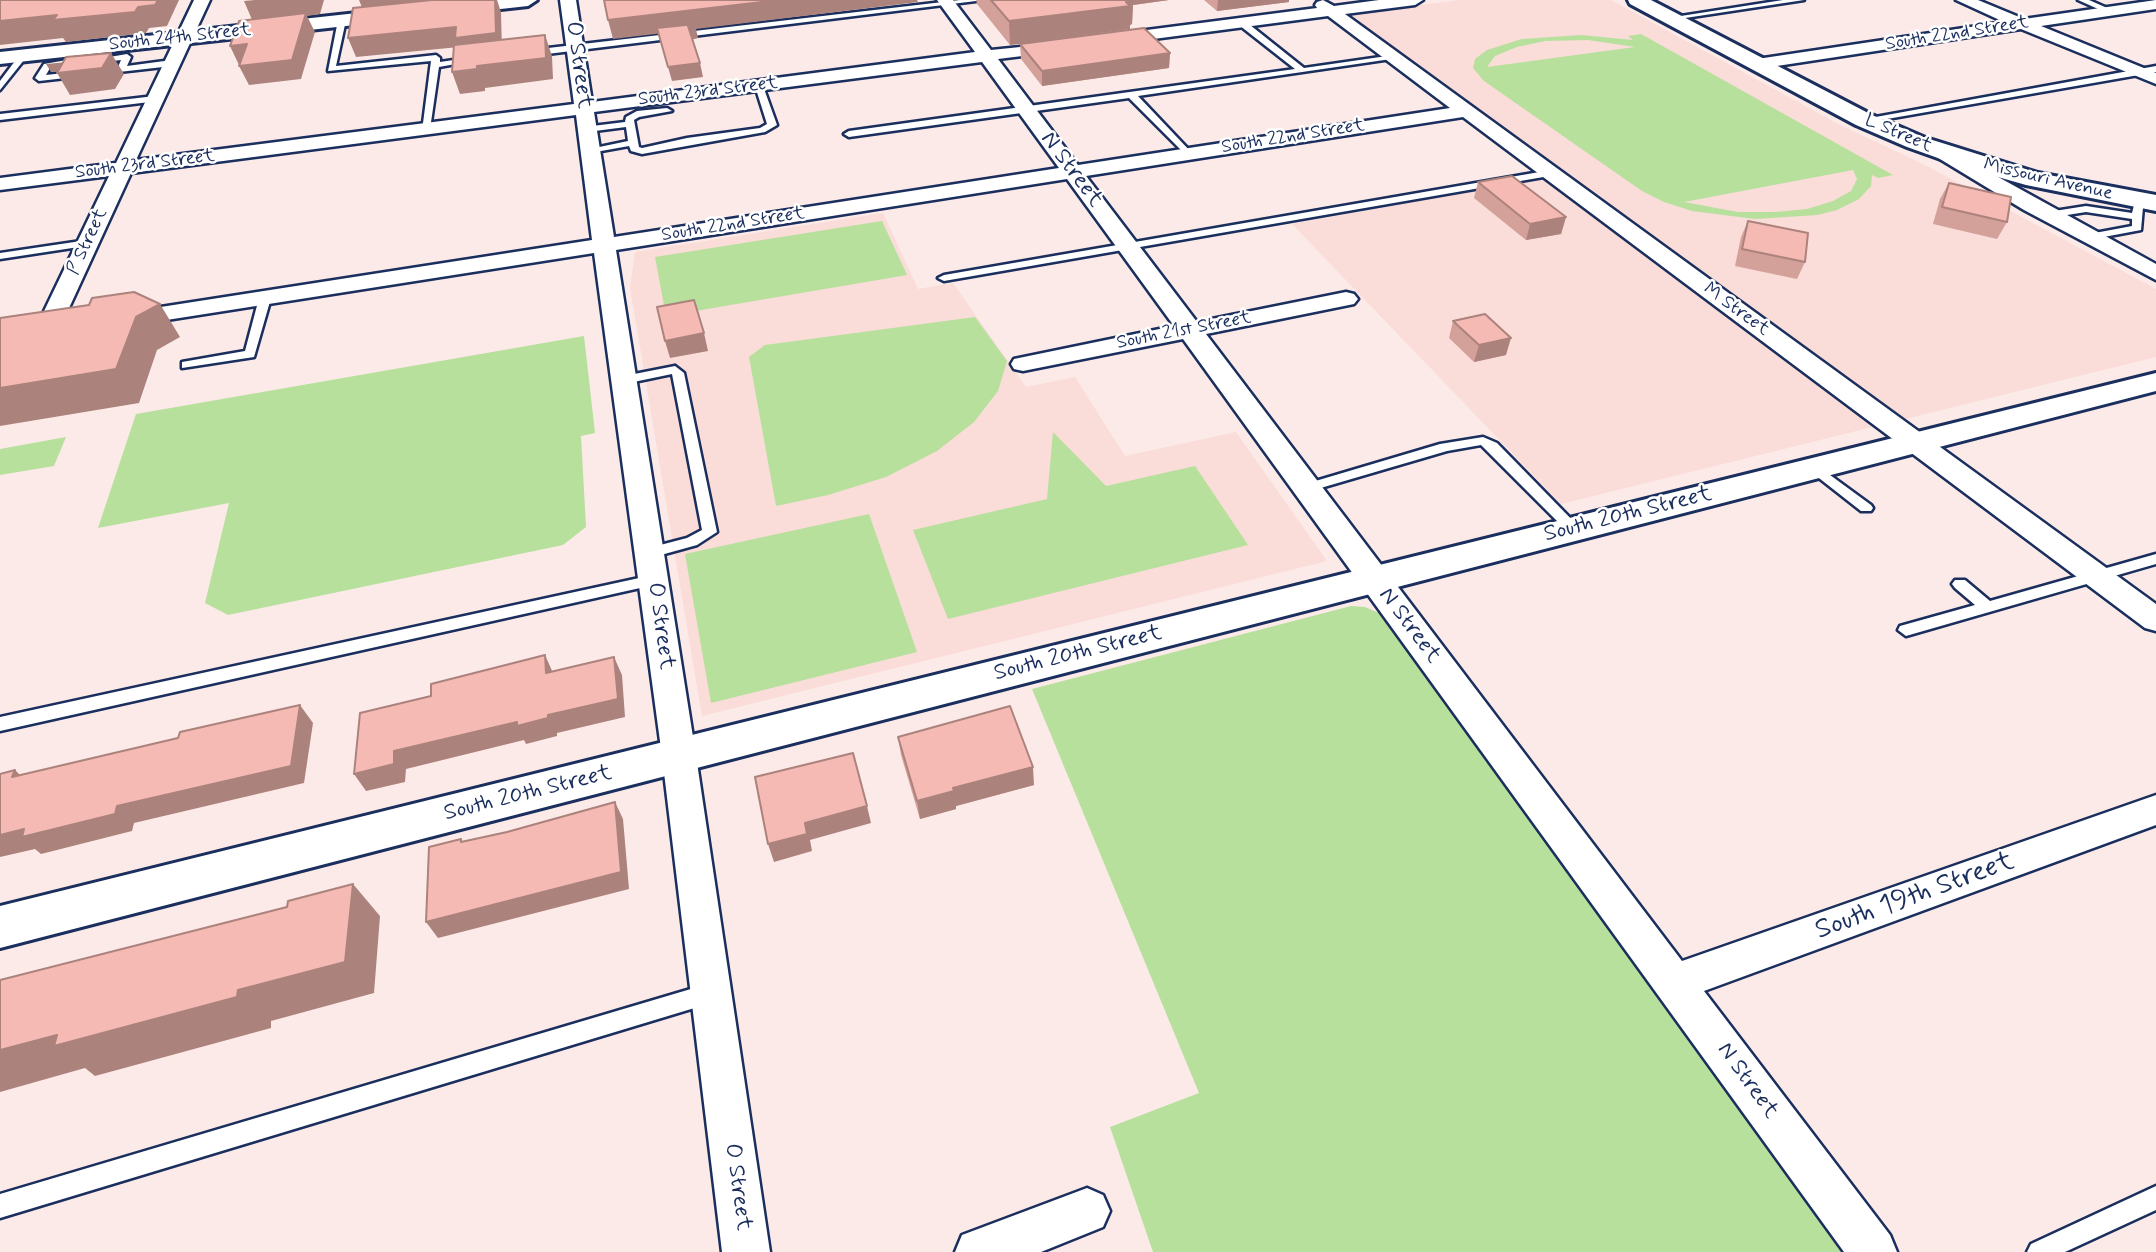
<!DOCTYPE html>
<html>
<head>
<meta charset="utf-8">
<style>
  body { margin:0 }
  canvas { display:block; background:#fceae8 }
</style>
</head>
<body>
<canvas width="2156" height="1252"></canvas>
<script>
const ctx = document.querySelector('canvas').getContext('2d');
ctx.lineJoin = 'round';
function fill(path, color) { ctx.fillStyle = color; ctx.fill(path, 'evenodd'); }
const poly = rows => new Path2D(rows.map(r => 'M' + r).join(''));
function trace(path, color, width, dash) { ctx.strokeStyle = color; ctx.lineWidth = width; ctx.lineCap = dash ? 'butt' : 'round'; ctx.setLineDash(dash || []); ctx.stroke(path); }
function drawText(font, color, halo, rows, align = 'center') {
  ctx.font = font + ' Mynerve,sans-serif'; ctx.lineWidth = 5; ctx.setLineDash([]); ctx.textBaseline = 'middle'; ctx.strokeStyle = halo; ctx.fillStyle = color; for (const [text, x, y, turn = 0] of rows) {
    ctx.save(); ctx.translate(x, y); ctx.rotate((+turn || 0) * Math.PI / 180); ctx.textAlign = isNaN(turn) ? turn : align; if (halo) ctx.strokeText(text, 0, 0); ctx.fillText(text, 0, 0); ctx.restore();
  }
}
const built = poly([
  [1460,0,1611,0,1838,124,1921,163,2156,289,2156,357,1561,504,1292,224,1568,174,1349,14],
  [883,213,918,289,953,283,1026,387,1075,377,1125,456,1236,432,1327,561,702,716,630,288,635,252]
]);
const green = poly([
  [1641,34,1893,175,1878,178,1872,175,1871,186,1859,199,1837,210,1817,215,1755,219,1692,211,1664,202,1642,191,1484,81,1473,68,1475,59,1487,50,1522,39,1581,35,1633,40,1628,36],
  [1588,40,1635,47,1487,67,1495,56,1517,47,1545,41],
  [1853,170,1857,179,1851,191,1833,201,1807,209,1775,212,1738,212,1684,202],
  [882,221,907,275,666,316,655,257],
  [975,317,1007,361,998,391,974,422,937,451,886,477,828,495,776,506,749,357,765,345],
  [584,336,595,433,581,436,586,527,563,545,228,615,205,603,229,503,98,528,136,414],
  [1053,432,1106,486,1195,466,1248,545,948,619,913,530,1047,499],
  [66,437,54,466,0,475,0,449],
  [869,514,917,652,711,703,685,554],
  [1351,606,1365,607,1379,613,1843,1252,1153,1252,1110,1127,1199,1093,1032,689]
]);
const service = poly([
  [960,0,984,0,531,56,527,53,531,50,960,0],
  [1783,0,1804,0,1672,20,1668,18,1783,0],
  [2078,0,2089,0,2114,11,2107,13,2078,0],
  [342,18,346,20,336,66,436,55,440,58,440,62,474,57,478,60,439,67,430,129,422,131,431,61,328,71,338,20,342,18],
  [1239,21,1245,21,1304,68,1394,55,1398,58,1138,96,1191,152,1191,156,1188,157,1129,98,849,137,844,134,849,131,1295,69,1239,25,1239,21],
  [21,53,28,55,0,90,0,81,21,53],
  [127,54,131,57,127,66,172,60,176,63,172,66,39,81,35,78,44,64,67,60,71,63,50,68,46,75,118,67,121,60,96,63,92,60,127,54],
  [2156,66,2156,72,1864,123,1859,120,2156,66],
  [759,83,763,86,777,125,765,132,642,154,631,151,629,146,590,153,585,150,628,141,626,127,587,132,584,131,584,127,625,122,626,117,637,111,667,108,672,111,639,117,634,120,639,147,642,148,687,138,760,128,767,124,755,86,759,83],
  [155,96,158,97,158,101,0,120,0,114,155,96],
  [1551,170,1555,171,1555,175,944,281,938,278,944,275,1551,170],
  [2134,205,2143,207,2141,230,2088,240,2084,239,2084,235,2132,226,2132,219,2086,212,2048,218,2043,215,2048,212,2086,206,2132,213,2134,205],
  [88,240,93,243,92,245,0,259,0,253,88,240],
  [265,295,271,298,254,357,182,368,182,362,245,351,259,298,265,295],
  [675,366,684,373,717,532,697,545,650,558,643,553,645,549,687,538,702,530,672,374,624,384,618,380,624,376,675,366],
  [1483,437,1497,443,1578,526,1580,529,1578,532,1568,532,1481,445,1447,451,1307,492,1300,488,1302,485,1440,444,1483,437],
  [1815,464,1871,505,1873,508,1871,511,1861,511,1810,471,1808,468,1815,464],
  [2156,554,2156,564,1906,636,1898,630,1900,626,1975,605,1955,588,1952,584,1955,580,1965,580,1990,601,2156,554],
  [653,575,661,580,658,584,0,731,0,717,653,575],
  [711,983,718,986,721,993,718,1000,711,1003,0,1218,0,1194,711,983],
  [2156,1186,2156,1210,2065,1252,2027,1252,2031,1244,2156,1186]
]);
const minor = poly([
  [194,0,210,0,136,160,574,104,560,0,576,0,592,102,975,52,937,0,953,0,991,50,1069,42,1071,46,1069,50,1063,51,998,59,1078,165,1450,108,1328,16,1108,45,1100,40,1108,35,1317,8,1315,5,1317,2,1323,0,1334,6,1379,0,1423,0,1415,5,1345,14,2156,604,2156,631,2145,628,1463,117,1086,176,1197,322,1346,292,1354,294,1358,299,1354,304,1206,334,1682,961,2156,795,2156,825,1704,991,1890,1235,1897,1252,1844,1252,1183,339,1023,371,1014,369,1011,364,1014,359,1174,326,1067,179,616,250,696,756,770,1252,722,1252,662,756,594,253,122,327,114,325,110,320,114,315,122,313,592,240,576,115,131,173,58,332,54,337,46,339,38,337,34,332,109,176,0,190,0,178,116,163,194,0],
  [982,62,1059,168,614,237,594,112,982,62],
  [1956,0,1978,0,2024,19,2156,0,2156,9,2041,26,2156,73,2156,84,2021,29,1757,69,1748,64,1757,59,2004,22,1956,0],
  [1942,146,2156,264,2156,280,2024,210,1935,156,1932,152,1935,148,1942,146],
  [1087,1188,1103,1195,1110,1211,1103,1227,1041,1252,955,1252,962,1235,1087,1188]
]);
const tertiary = poly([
  [2156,373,2156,391,0,948,0,906,2156,373]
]);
const secondary = poly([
  [476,0,537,0,528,6,0,64,0,52,476,0]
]);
const primary = poly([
  [1628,0,1651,0,1872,115,1923,137,2038,173,2156,195,2156,211,2026,185,1966,168,1907,147,1856,125,1630,4,1628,0]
]);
const wall = poly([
  [976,0,1169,0,1133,5,1132,24,1130,25,1130,29,1010,45,977,4],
  [1204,0,1289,0,1289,2,1217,11],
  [1020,44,1170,53,1169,68,1042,86,1021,59],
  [1478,182,1566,217,1561,234,1526,240,1474,198],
  [1949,183,2007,222,1997,239,1933,224,1940,199],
  [1748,221,1805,262,1797,279,1735,266,1741,237],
  [1453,321,1506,355,1474,362,1449,338],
  [898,737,1034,785,956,806,956,809,920,819,901,755]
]);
const shadedWall = poly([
  [158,0,179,0,167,26,149,28,146,33,66,42,63,38,0,45,0,21,138,7],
  [255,0,324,0,320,14,307,16,315,32,301,79,249,85,239,66,292,60,253,22,244,1],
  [359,0,452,0,363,10],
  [495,0,497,0,501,12,502,52,459,47,356,57,348,38],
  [779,0,917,0,918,2,696,29,698,38,691,40,689,30,613,39,608,20],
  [1114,0,1169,0,1133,5,1132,24,1130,25,1130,29,1010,45,1009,21],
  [1218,0,1289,0,1289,2,1217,11],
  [545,35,552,56,553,79,485,88,485,91,460,94,452,72,477,66],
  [247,44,239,65,230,46],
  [111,53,124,74,115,89,70,95,57,73,103,66,51,72,46,64,108,58],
  [1170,53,1169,68,1042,86,1042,71],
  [700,63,703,77,672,81,668,67],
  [1566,217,1561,234,1526,240,1530,224],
  [160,304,180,337,157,350,139,403,0,426,0,388],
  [704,333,708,351,670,358,665,341],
  [1511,338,1506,355,1474,362,1479,345],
  [545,655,553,673,546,673],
  [614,657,622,675,625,717,557,733,557,736,526,744,524,740,406,769,405,782,366,791,354,774,394,751,548,715],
  [300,705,313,723,304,783,134,823,132,831,41,854,35,849,0,857,0,835,117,806],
  [1033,767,1034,785,956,806,956,809,920,819,917,801,953,788],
  [15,770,33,788,12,777],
  [615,802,623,819,629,889,438,938,426,922],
  [867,806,871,823,810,840,812,851,774,862,768,844,805,823],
  [353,884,380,916,374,993,271,1021,271,1028,95,1076,85,1068,0,1092,0,1050,57,1035,238,990]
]);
const building = poly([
  [0,0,158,0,155,5,138,7,135,12,53,20,57,15,0,21,0,0],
  [432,0,495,0,496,33,455,38,456,27,348,38,353,8,432,0],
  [604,0,779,0,608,20,604,0],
  [991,0,1132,0,1133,1,1126,2,1130,6,1009,21,991,0],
  [306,13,292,60,239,66,247,44,230,46,239,21,306,13],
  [695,24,688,26,700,63,668,67,657,28,695,24],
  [1144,28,1170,53,1042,71,1020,44,1144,28],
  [545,35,546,58,477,66,477,69,452,72,454,45,545,35],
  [111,53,102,68,57,73,66,57,111,53],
  [1512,176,1566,217,1530,224,1478,182,1512,176],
  [1949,183,2011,197,2007,222,1942,207,1949,183],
  [1748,221,1808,233,1805,262,1742,249,1748,221],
  [134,292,160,304,136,317,116,369,0,388,0,318,89,305,92,298,134,292],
  [694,300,704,333,665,341,657,307,694,300],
  [1485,314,1511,338,1479,345,1453,321,1485,314],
  [545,655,546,673,614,657,618,699,548,715,548,718,517,726,517,722,394,751,394,764,354,774,360,713,431,696,431,684,545,655],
  [300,705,291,766,117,806,115,814,22,837,24,829,0,835,0,774,15,770,12,777,178,738,180,732,300,705],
  [1010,706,1033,767,953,788,954,791,917,801,898,737,1010,706],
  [853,753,867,806,805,823,807,834,768,844,755,777,853,753],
  [615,802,621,872,426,922,429,847,461,839,461,842,507,832,615,802],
  [353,884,345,962,238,990,237,997,54,1046,57,1035,0,1050,0,980,287,907,288,901,353,884]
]);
const farStreetnames = [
  ["South 22nd Street",1957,34,-9],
  ["South 24th Street",180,38,-6],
  ["South 23rd Street",708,92,-7],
  ["L Street",1898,134,23],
  ["South 22nd Street",1293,137,-9],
  ["South 23rd Street",145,165,-7],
  ["Missouri Avenue",2048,180,13],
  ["South 22nd Street",733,225,-9],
  ["P Street",88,242,-65],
  ["M Street",1736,310,36],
  ["South 21st Street",1184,331,-11]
];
const streetNames = [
  ["O Street",578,65,82],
  ["N Street",1071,170,53],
  ["South 20th Street",1628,515,-14],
  ["O Street",660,626,82],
  ["N Street",1409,626,53],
  ["South 20th Street",1078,654,-14],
  ["South 20th Street",528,794,-14],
  ["N Street",1747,1081,54],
  ["O Street",737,1187,82]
];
const nearStreetnames = [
  ["South 19th Street",1915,897,-20]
];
fill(built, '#fadcd8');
fill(green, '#b7e09d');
trace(service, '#1b2f5e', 5);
trace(minor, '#1b2f5e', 5);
trace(tertiary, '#1b2f5e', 6);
trace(secondary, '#1b2f5e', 6);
trace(primary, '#1b2f5e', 6);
fill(service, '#fff');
fill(minor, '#fff');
fill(tertiary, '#fff');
fill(secondary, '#fff');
fill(primary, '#fff');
fill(wall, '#d3a09a');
fill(shadedWall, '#ac827d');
fill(building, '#f5bab3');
trace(building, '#ac827d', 2);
drawText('19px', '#1b2f5e', '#fff', farStreetnames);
drawText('23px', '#1b2f5e', '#fff', streetNames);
drawText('28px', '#1b2f5e', '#fff', nearStreetnames);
</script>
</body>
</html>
